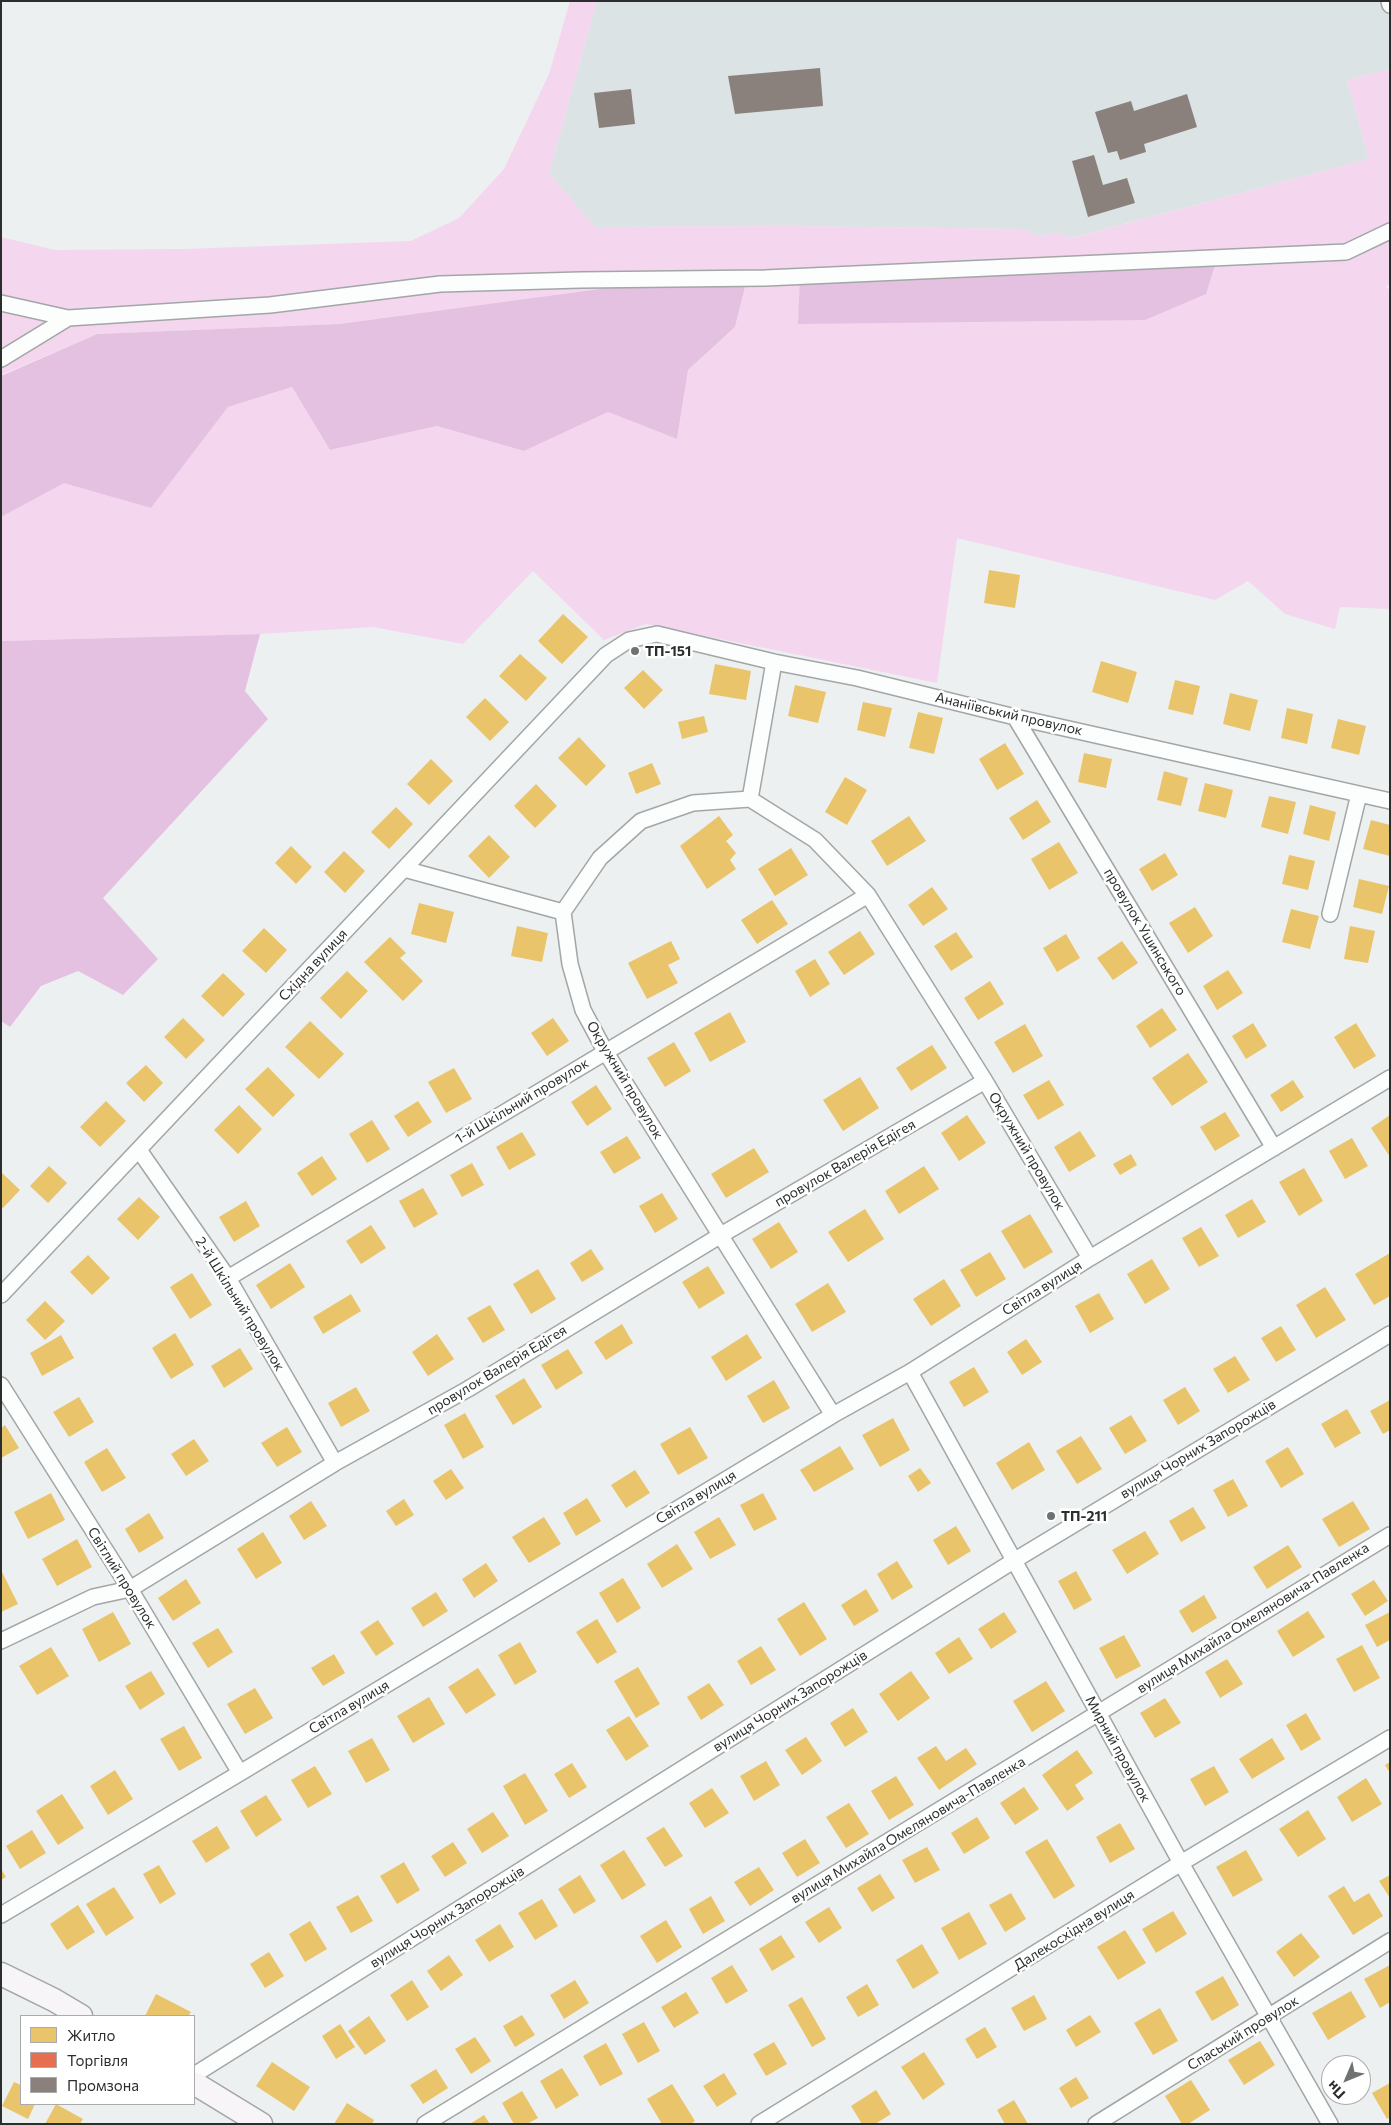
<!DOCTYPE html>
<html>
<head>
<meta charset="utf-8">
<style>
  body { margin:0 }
  #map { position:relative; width:1391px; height:2125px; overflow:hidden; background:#edf0f0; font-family:Commissioner,sans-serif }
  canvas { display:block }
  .frame { position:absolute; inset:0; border:2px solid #2c2e2e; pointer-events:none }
  .legend { position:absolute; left:20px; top:2015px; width:175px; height:90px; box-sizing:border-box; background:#fff; border:1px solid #ababab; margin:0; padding:6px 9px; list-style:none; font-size:15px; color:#2c2e2e }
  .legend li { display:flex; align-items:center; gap:10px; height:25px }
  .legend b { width:25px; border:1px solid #ababab }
  .north { position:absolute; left:1321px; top:2055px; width:50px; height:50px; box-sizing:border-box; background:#fff; border:1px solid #ababab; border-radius:50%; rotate:225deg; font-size:14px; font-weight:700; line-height:20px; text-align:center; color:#2c2e2e }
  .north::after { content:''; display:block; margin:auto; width:18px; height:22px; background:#707272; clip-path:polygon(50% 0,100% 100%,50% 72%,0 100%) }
</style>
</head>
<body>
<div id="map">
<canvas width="1391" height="2125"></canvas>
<div class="frame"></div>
<ul class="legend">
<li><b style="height:14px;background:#e9c46a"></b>Житло</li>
<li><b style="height:14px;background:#e76f51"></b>Торгівля</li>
<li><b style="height:14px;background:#8a817c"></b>Промзона</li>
</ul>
<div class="north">Пн</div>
</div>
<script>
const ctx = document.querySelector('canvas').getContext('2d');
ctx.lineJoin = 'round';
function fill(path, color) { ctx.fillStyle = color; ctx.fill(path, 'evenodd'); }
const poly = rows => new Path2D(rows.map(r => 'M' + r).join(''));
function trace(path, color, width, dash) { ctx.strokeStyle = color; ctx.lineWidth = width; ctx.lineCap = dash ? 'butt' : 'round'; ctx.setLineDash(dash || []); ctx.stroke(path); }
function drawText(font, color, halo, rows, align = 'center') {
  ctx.font = font + ' Commissioner,sans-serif'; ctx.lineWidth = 5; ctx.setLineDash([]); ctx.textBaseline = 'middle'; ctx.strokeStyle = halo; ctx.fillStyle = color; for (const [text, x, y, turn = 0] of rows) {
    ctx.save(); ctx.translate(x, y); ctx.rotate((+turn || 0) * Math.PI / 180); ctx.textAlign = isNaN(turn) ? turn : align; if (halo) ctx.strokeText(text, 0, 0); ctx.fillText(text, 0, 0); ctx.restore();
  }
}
const built = poly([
  [597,1,1390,1,1390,69,1347,80,1369,159,1071,238,1057,233,1038,236,1024,229,787,226,595,227,549,173]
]);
const green = poly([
  [570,1,597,1,549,173,595,227,787,226,1024,229,1038,236,1057,233,1072,238,1369,159,1347,80,1390,69,1390,285,1386,286,1390,291,1390,609,1340,607,1335,629,1285,614,1248,581,1215,600,957,538,937,683,646,624,604,640,533,571,463,644,373,627,260,634,1,641,1,517,64,482,151,508,228,407,292,387,330,450,437,426,524,451,608,412,677,439,688,370,735,327,745,287,629,285,339,324,97,334,1,375,1,237,55,250,184,249,411,241,459,218,504,169,549,74]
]);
const forest = poly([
  [1215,265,1206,294,1145,320,798,324,800,278],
  [629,285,745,287,735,327,688,370,677,439,608,412,524,451,437,426,330,450,292,387,228,407,151,508,64,483,1,517,1,376,97,334,339,324],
  [260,634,245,691,268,719,103,898,158,959,123,995,78,971,41,986,10,1027,1,1021,1,641]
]);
const homes = poly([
  [989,570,1020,575,1015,608,984,603],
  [563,614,588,637,562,664,538,641],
  [520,654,547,678,526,701,499,676],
  [1101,661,1137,672,1128,703,1092,692],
  [715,664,751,671,746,700,709,694],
  [643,670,663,690,644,709,624,688],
  [1175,680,1200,686,1193,715,1168,709],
  [795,685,826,692,818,723,788,716],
  [1230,693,1258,700,1250,731,1223,724],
  [485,698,509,722,490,741,466,717],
  [863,702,892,708,885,737,857,730],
  [1287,708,1313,714,1307,744,1281,738],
  [918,712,943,718,934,754,909,748],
  [704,716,708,732,682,739,678,722],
  [1338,719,1366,726,1359,755,1331,748],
  [579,737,606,766,586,786,558,758],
  [1005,743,1024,774,997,790,979,759],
  [1084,753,1112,759,1106,788,1078,782],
  [431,759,453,781,429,805,407,784],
  [652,763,661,784,636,794,628,773],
  [1164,771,1188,778,1181,806,1157,800],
  [845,777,867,790,847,825,825,812],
  [1205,783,1233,790,1226,818,1198,811],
  [536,784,557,806,535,828,514,806],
  [1269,796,1296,802,1288,834,1261,827],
  [1037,800,1051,822,1023,840,1009,818],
  [1310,805,1336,812,1329,841,1303,834],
  [396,807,413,824,389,849,371,832],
  [719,816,733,835,726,841,736,853,730,860,736,869,707,889,680,846],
  [909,816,926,841,887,866,871,841],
  [1371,820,1390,825,1390,856,1363,849],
  [489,835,510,857,489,878,468,856],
  [1059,842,1078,873,1049,890,1031,859],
  [291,846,312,867,296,884,275,863],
  [791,848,808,875,775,896,758,869],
  [344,851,365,871,345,893,324,872],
  [1165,853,1178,875,1152,891,1139,869],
  [1289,855,1315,861,1308,890,1282,884],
  [1359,879,1389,886,1382,914,1353,907],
  [932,887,948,909,923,926,908,905],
  [772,900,788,924,757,944,741,920],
  [419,903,454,912,446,943,411,934],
  [1195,907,1213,936,1188,953,1169,923],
  [1291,909,1319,916,1310,949,1282,942],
  [517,926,548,933,542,962,511,956],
  [1350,926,1375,931,1368,963,1344,959],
  [264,928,287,950,266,973,242,951],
  [860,931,875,954,844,975,828,952],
  [956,932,973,957,951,971,934,946],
  [1066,934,1080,958,1057,972,1043,948],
  [390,937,406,953,400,958,423,981,403,1001,364,962],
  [671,941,680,959,668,965,678,983,647,999,628,963],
  [1122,941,1138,963,1113,980,1097,958],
  [815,959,830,984,810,997,795,971],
  [1228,970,1243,993,1217,1010,1203,986],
  [347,971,368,991,341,1019,320,998],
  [223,973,245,994,223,1017,201,996],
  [990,981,1004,1004,978,1020,964,998],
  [1162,1008,1177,1030,1150,1048,1136,1026],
  [730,1012,746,1042,710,1062,694,1033],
  [183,1018,205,1040,186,1059,164,1037],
  [553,1018,569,1041,547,1056,531,1033],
  [310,1021,344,1054,319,1079,285,1047],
  [1253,1023,1267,1046,1246,1059,1232,1036],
  [1356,1023,1376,1056,1354,1069,1334,1037],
  [1025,1024,1043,1056,1013,1073,994,1042],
  [674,1042,691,1071,665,1087,647,1058],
  [932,1045,947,1068,911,1091,896,1068],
  [1188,1053,1208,1082,1172,1106,1152,1078],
  [146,1065,163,1083,144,1102,126,1083],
  [268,1067,295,1095,273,1117,245,1089],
  [454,1068,472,1099,446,1113,428,1082],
  [860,1077,879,1108,843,1131,823,1100],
  [1049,1080,1064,1105,1038,1120,1023,1095],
  [1293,1080,1304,1097,1281,1112,1270,1095],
  [596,1085,612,1109,587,1126,571,1102],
  [106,1101,126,1121,100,1147,80,1127],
  [418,1101,432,1122,408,1137,394,1116],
  [239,1105,262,1129,238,1154,214,1130],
  [1225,1112,1240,1136,1215,1151,1200,1127],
  [967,1115,986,1143,959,1161,941,1133],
  [1390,1115,1390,1157,1371,1128],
  [372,1120,390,1149,367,1163,349,1134],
  [1080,1131,1096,1156,1069,1172,1054,1147],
  [522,1132,536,1155,509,1170,496,1147],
  [627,1136,641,1158,614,1174,600,1152],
  [1352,1138,1368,1166,1345,1179,1329,1151],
  [754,1148,769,1172,726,1198,711,1174],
  [1131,1154,1137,1165,1120,1175,1113,1164],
  [322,1156,337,1179,312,1196,297,1173],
  [472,1163,484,1185,462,1197,450,1175],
  [49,1166,67,1183,48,1203,30,1186],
  [924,1166,939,1189,899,1214,885,1191],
  [1304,1168,1323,1201,1299,1216,1279,1182],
  [1,1172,20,1190,3,1208,1,1206],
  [423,1188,438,1214,414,1228,399,1201],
  [662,1193,678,1219,655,1233,639,1206],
  [139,1197,160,1217,138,1240,117,1219],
  [1252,1199,1266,1222,1238,1238,1225,1215],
  [246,1201,260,1226,234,1242,219,1217],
  [865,1209,884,1239,848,1262,828,1232],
  [1030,1214,1053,1252,1024,1269,1001,1231],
  [779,1222,798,1252,771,1269,752,1239],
  [371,1225,386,1248,361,1264,346,1241],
  [1201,1227,1219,1256,1199,1267,1182,1238],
  [591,1249,604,1269,582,1282,570,1263],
  [990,1252,1006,1279,976,1297,960,1270],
  [1390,1253,1390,1296,1374,1305,1355,1274],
  [88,1255,110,1278,92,1295,70,1272],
  [1152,1259,1170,1289,1145,1304,1127,1274],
  [290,1263,305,1287,271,1309,256,1285],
  [708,1266,725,1293,699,1309,682,1282],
  [538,1269,556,1299,531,1314,513,1284],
  [192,1273,212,1305,190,1319,170,1287],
  [944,1279,961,1306,931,1326,913,1299],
  [828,1283,846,1312,812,1332,795,1304],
  [1325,1287,1346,1320,1316,1338,1296,1305],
  [1099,1293,1114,1319,1090,1333,1075,1306],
  [351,1294,361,1311,323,1334,313,1317],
  [45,1301,65,1321,45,1340,26,1320],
  [490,1305,505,1330,483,1343,467,1318],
  [622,1324,633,1343,606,1360,594,1342],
  [1281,1326,1296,1350,1276,1362,1261,1338],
  [175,1333,194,1365,171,1379,152,1348],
  [437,1334,454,1359,428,1376,412,1352],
  [747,1334,762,1358,726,1381,711,1357],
  [61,1335,74,1358,42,1376,30,1353],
  [1026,1339,1042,1362,1022,1375,1007,1352],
  [240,1348,253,1369,224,1388,211,1366],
  [568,1349,583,1373,556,1390,541,1365],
  [1235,1356,1250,1380,1228,1393,1213,1369],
  [974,1367,989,1392,964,1407,949,1382],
  [524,1378,542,1407,513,1425,495,1396],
  [774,1380,790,1408,763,1423,747,1396],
  [356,1387,370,1411,341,1427,328,1403],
  [1185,1387,1200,1411,1178,1425,1163,1400],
  [79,1397,94,1422,69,1437,53,1412],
  [1390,1400,1390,1430,1383,1434,1370,1411],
  [1347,1409,1361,1433,1335,1448,1321,1424],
  [465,1413,484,1447,463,1459,444,1425],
  [1131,1415,1147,1441,1125,1454,1109,1428],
  [893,1418,910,1450,880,1467,862,1435],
  [5,1425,19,1448,1,1458,1,1428],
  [287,1427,302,1452,277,1467,261,1443],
  [690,1427,708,1458,678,1475,660,1444],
  [1081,1436,1102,1469,1077,1484,1056,1451],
  [194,1439,209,1461,186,1476,171,1454],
  [1029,1442,1045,1470,1012,1490,996,1463],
  [840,1446,854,1469,814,1492,800,1470],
  [1288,1447,1304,1474,1281,1488,1265,1461],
  [107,1448,126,1478,102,1492,84,1462],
  [920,1468,931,1483,918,1492,908,1476],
  [451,1469,464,1488,446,1500,433,1481],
  [635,1470,650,1493,626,1508,611,1485],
  [1233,1479,1248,1506,1228,1517,1213,1490],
  [51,1493,65,1520,28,1539,14,1512],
  [763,1493,777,1519,754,1531,740,1505],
  [587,1498,601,1521,576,1536,563,1513],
  [404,1499,414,1515,396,1526,386,1511],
  [311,1501,327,1526,304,1540,289,1516],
  [1353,1501,1370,1529,1339,1547,1322,1519],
  [1193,1507,1206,1528,1181,1542,1169,1521],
  [149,1513,164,1538,139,1553,125,1529],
  [544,1517,561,1544,529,1563,512,1537],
  [719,1517,736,1545,710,1559,694,1532],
  [956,1526,971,1551,948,1565,933,1540],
  [1145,1531,1159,1554,1127,1574,1112,1550],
  [263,1532,282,1563,256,1579,237,1549],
  [77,1539,92,1567,57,1586,42,1559],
  [677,1544,693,1569,662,1588,647,1564],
  [1288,1545,1302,1567,1267,1589,1253,1567],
  [897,1561,913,1587,892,1600,877,1574],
  [486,1563,498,1581,474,1598,462,1579],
  [1,1570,18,1604,1,1612],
  [1076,1571,1092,1600,1074,1610,1058,1581],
  [623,1578,641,1608,617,1623,599,1593],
  [186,1579,201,1603,173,1621,158,1598],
  [1374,1580,1388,1601,1365,1616,1351,1594],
  [866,1589,879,1611,854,1626,841,1605],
  [436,1592,448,1611,423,1627,411,1608],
  [1204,1595,1217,1618,1192,1633,1179,1611],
  [804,1602,827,1639,800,1656,777,1619],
  [1308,1611,1325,1637,1293,1657,1277,1631],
  [113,1612,131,1644,99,1662,82,1629],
  [1004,1612,1017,1632,991,1649,978,1629],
  [1390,1612,1390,1640,1377,1647,1365,1625],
  [597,1619,617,1652,597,1664,576,1632],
  [378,1620,394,1644,376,1656,360,1632],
  [218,1628,233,1652,208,1668,192,1643],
  [1124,1635,1141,1666,1116,1679,1099,1648],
  [959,1637,973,1659,949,1674,935,1653],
  [520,1642,537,1672,515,1685,498,1655],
  [1362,1645,1380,1678,1354,1692,1336,1659],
  [761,1646,776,1670,751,1685,737,1661],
  [51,1647,69,1676,37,1695,19,1666],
  [334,1654,345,1673,323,1686,311,1668],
  [1227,1659,1243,1684,1220,1698,1205,1672],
  [638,1667,660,1704,636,1718,614,1681],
  [478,1668,496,1695,466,1714,448,1687],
  [151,1671,165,1694,140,1710,125,1686],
  [911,1671,930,1698,898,1721,879,1694],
  [1046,1681,1065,1711,1032,1732,1013,1701],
  [709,1683,724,1705,701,1720,687,1697],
  [255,1688,273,1718,245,1734,227,1704],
  [429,1697,445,1724,413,1743,397,1716],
  [1165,1698,1181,1723,1155,1738,1140,1713],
  [853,1708,868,1732,845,1747,830,1723],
  [1306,1713,1321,1739,1301,1751,1286,1725],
  [629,1716,649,1746,626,1761,606,1730],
  [184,1726,202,1758,179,1771,160,1739],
  [806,1737,822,1761,802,1775,785,1750],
  [372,1738,390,1770,366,1783,348,1751],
  [1272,1738,1285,1759,1252,1779,1239,1759],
  [936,1746,946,1761,966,1748,977,1764,939,1790,917,1758],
  [1077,1750,1093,1773,1075,1785,1084,1799,1067,1811,1042,1775],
  [766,1761,780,1785,754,1801,740,1776],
  [1390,1762,1390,1773,1385,1765],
  [572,1763,587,1787,569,1798,554,1774],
  [315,1766,332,1794,308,1808,291,1780],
  [1214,1766,1229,1792,1205,1806,1190,1779],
  [115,1770,133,1799,108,1815,90,1786],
  [525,1773,548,1811,525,1825,503,1786],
  [896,1776,914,1805,889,1820,871,1791],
  [1366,1778,1382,1804,1352,1822,1337,1797],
  [1024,1787,1039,1809,1015,1825,1000,1803],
  [712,1788,729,1813,705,1828,689,1803],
  [62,1794,84,1828,58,1845,36,1811],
  [266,1795,282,1820,256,1837,240,1811],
  [849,1803,869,1834,846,1848,826,1817],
  [1308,1810,1326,1839,1298,1857,1279,1829],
  [493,1812,509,1836,482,1853,467,1829],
  [977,1817,990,1838,964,1854,951,1833],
  [1120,1823,1135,1849,1110,1863,1096,1837],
  [217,1826,230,1848,206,1863,192,1841],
  [664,1827,683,1856,665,1867,646,1838],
  [32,1830,46,1853,20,1869,6,1846],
  [805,1839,820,1863,797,1877,782,1853],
  [1047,1839,1075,1886,1054,1899,1025,1852],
  [453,1842,467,1863,445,1877,431,1856],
  [927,1847,940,1870,915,1883,902,1860],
  [624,1850,646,1885,622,1900,600,1865],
  [1246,1850,1263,1880,1233,1897,1216,1867],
  [404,1862,420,1890,397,1904,380,1876],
  [159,1865,176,1894,160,1904,143,1874],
  [759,1867,774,1890,750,1906,734,1882],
  [1,1869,6,1877,1,1880],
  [880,1874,895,1898,872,1912,857,1888],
  [580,1875,596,1901,574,1914,558,1889],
  [1390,1875,1390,1898,1379,1881],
  [1344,1886,1354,1902,1369,1893,1383,1916,1353,1935,1328,1896],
  [114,1887,134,1918,106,1936,86,1904],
  [1011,1893,1026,1919,1005,1932,989,1905],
  [358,1895,373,1921,351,1933,336,1907],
  [711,1896,725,1921,703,1934,689,1909],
  [542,1899,558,1926,535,1940,518,1913],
  [78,1905,95,1932,67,1950,50,1924],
  [829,1907,842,1928,819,1943,805,1922],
  [1173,1911,1187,1934,1156,1953,1142,1929],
  [969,1912,987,1944,959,1960,941,1928],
  [666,1920,682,1947,657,1963,640,1936],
  [310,1921,327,1949,305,1962,289,1934],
  [500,1924,514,1947,489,1962,475,1940],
  [1125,1930,1146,1963,1118,1980,1097,1947],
  [1301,1933,1320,1957,1294,1977,1276,1952],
  [781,1935,795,1957,772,1971,759,1949],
  [922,1944,939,1973,913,1989,896,1960],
  [269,1952,284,1976,265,1988,250,1964],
  [449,1955,463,1975,441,1991,427,1971],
  [732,1965,748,1991,726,2004,711,1978],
  [1390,1965,1390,2002,1380,2008,1364,1979],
  [1223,1976,1239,2005,1212,2021,1195,1992],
  [412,1980,429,2007,407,2021,390,1995],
  [575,1980,589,2003,564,2019,550,1995],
  [867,1984,879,2005,858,2017,846,1997],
  [1351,1991,1366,2017,1328,2040,1312,2013],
  [686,1992,699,2013,674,2028,661,2007],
  [156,1994,191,2012,188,2016,145,2016],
  [1034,1995,1047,2019,1024,2031,1011,2008],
  [802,1997,826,2039,812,2047,788,2005],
  [1160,2008,1178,2041,1153,2055,1134,2023],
  [522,2015,535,2035,515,2047,503,2026],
  [1090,2015,1101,2032,1076,2047,1066,2030],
  [369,2016,386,2041,365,2055,348,2031],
  [644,2022,660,2051,638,2063,622,2034],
  [340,2024,355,2047,336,2059,322,2036],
  [985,2027,997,2047,977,2059,965,2039],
  [475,2037,491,2061,471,2074,455,2049],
  [1260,2041,1275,2065,1244,2085,1228,2060],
  [774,2042,787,2064,766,2076,753,2054],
  [606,2043,623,2074,600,2086,583,2056],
  [924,2052,945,2084,923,2100,901,2067],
  [272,2062,310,2087,294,2111,256,2086],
  [562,2068,579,2095,556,2109,540,2081],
  [436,2069,448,2088,423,2104,410,2085],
  [724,2073,737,2094,717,2107,703,2086],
  [1076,2077,1089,2098,1071,2108,1059,2088],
  [1191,2080,1210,2110,1188,2124,1182,2124,1165,2096],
  [14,2082,21,2085,21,2104,35,2104,28,2119,2,2106],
  [1390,2083,1390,2117,1387,2119,1372,2093],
  [672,2084,695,2121,691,2124,662,2124,647,2099],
  [876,2090,891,2114,875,2124,862,2124,851,2106],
  [522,2091,538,2118,527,2124,514,2124,502,2103],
  [1014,2100,1028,2124,1005,2124,997,2110],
  [347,2103,374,2120,372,2124,334,2124],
  [56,2104,83,2119,80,2124,45,2124],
  [484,2115,490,2124,470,2124]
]);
const shops = poly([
  [638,647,641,653,632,656,630,650],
  [1051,1511,1056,1517,1051,1522,1046,1516]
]);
const industry = poly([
  [820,68,823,106,735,114,728,76],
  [631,89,635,124,599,128,594,93],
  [1187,94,1197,127,1144,144,1146,152,1120,160,1117,151,1108,153,1095,112,1131,101,1134,111],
  [1094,155,1103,185,1127,178,1135,203,1088,217,1072,161]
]);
const street = poly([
  [1389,1,1390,5],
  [1,303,68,318,270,305,440,284,580,280,765,278,1346,252,1390,231],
  [1,359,68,318],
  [1015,717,1274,1148],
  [750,799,774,662],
  [404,869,563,912],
  [1330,914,1359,794],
  [139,1150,228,1278,335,1463],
  [228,1278,868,895],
  [1,1295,606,655,629,640,657,634,774,662,857,678,1015,717,1390,801],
  [910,1372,1181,1863,1330,2124],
  [1,1385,130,1589,240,1773],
  [833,1415,605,1051,583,1010,570,964,563,912,600,858,641,821,693,803,750,799,815,840,868,895,985,1081,1090,1258],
  [1,1641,93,1597,130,1589,335,1463,468,1389,721,1235,985,1081],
  [1,1915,240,1773,833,1415,910,1372,1090,1258,1390,1078],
  [194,2075,1015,1560,1390,1334],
  [425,2124,1390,1535],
  [759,2124,1181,1863,1390,1738],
  [1096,2124,1390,1941]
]);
const secondary = poly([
  [1,1974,54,2000,81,2016],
  [194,2083,261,2124]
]);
const markers = [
  [635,651,5,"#707272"],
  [1051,1516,5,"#707272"]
];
const poiNames = [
  ["ТП-151",645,651],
  ["ТП-211",1061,1516]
];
const streetNames = [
  ["Ананіївський провулок",1009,714,13],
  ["провулок Ушинського",1145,932,59],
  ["Східна вулиця",313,965,-47],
  ["Окружний провулок",625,1080,59],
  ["1-й Шкільний провулок",522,1101,-31],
  ["Окружний провулок",1027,1151,59],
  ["провулок Валерія Едігея",845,1163,-30],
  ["Світла вулиця",1042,1288,-32],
  ["2-й Шкільний провулок",240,1304,58],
  ["провулок Валерія Едігея",497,1370,-31],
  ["вулиця Чорних Запорожців",1198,1449,-31],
  ["Світла вулиця",696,1497,-31],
  ["Світлий провулок",122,1578,58],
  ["вулиця Михайла Омеляновича-Павленка",1253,1618,-32],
  ["вулиця Чорних Запорожців",790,1701,-32],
  ["Світла вулиця",349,1707,-31],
  ["Мирний провулок",1118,1749,61],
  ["вулиця Михайла Омеляновича-Павленка",908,1830,-31],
  ["вулиця Чорних Запорожців",447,1917,-32],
  ["Далекосхідна вулиця",1074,1930,-32],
  ["Спаський провулок",1243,2033,-32]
];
fill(built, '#dbe3e4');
fill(green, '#f4d6ef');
fill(forest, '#e5c1e1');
fill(homes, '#e9c46a');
fill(shops, '#e76f51');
fill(industry, '#8a817c');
trace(street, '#a3a6a6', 18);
trace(secondary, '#a3a6a6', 25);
trace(street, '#fcfdfd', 15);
trace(secondary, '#f8f5f8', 22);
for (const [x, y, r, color] of markers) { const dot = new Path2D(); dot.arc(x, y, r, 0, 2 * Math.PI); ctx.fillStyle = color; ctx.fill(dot); trace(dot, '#fff', 2); }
drawText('bold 14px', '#2c2e2e', '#fff', poiNames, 'left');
drawText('14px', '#2c2e2e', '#fff', streetNames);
</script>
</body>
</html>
